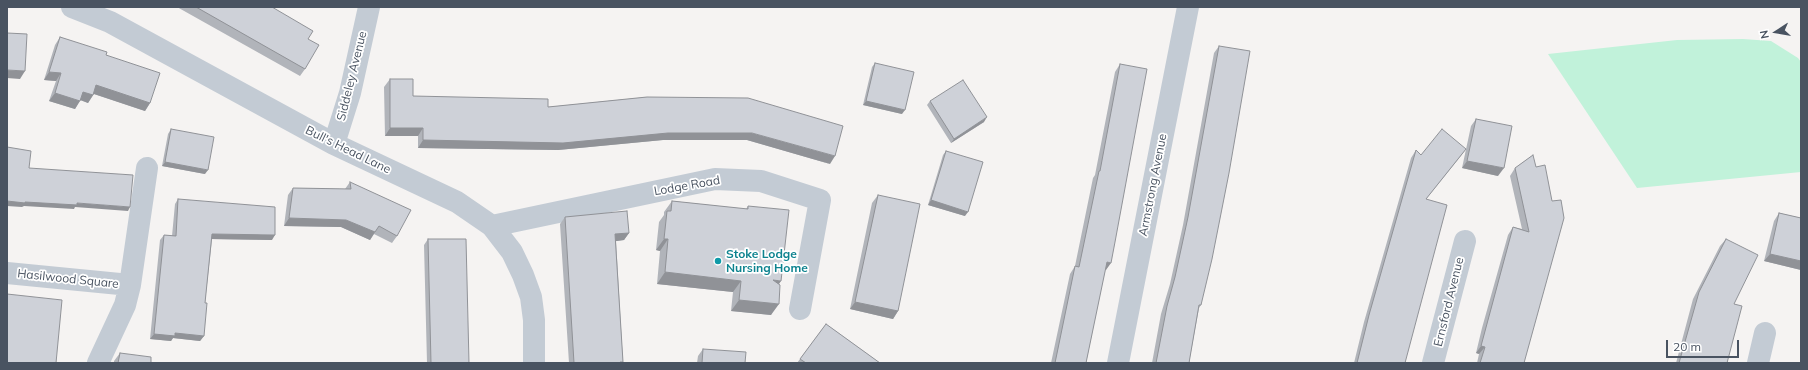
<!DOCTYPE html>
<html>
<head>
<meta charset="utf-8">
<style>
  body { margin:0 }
  #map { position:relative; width:1808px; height:370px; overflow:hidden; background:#f5f3f2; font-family:Mulish,sans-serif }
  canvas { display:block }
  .frame { position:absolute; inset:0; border:8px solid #495361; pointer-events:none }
  .north { position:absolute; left:1756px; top:12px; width:40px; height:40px; -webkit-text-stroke:3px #fff; paint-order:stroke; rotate:258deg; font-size:11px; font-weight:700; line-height:16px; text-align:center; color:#495361 }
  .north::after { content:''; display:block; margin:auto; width:14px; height:18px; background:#495361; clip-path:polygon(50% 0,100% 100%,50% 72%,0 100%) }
  .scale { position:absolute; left:1666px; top:340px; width:73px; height:18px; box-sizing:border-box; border:2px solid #495361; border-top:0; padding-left:5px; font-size:12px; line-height:14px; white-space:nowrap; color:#495361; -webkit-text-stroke:3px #fff; paint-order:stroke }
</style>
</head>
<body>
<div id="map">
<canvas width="1808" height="370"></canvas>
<div class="frame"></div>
<div class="north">N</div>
<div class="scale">20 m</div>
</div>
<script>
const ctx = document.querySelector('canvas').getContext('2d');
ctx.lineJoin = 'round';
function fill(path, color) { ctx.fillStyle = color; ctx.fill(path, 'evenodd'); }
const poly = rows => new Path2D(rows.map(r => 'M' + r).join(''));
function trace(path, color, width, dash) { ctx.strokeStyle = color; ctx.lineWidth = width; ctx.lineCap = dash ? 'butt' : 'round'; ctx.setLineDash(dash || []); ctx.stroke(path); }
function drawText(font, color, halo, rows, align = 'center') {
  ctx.font = font + ' Mulish,sans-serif'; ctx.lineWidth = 3.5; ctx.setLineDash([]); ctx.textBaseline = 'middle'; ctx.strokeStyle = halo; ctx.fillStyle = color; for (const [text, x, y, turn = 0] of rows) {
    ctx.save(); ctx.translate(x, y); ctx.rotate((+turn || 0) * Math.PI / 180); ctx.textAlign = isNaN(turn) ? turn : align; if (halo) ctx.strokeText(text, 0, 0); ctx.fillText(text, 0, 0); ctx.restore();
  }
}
const green = poly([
  [1743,39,1771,41,1798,58,1801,62,1801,172,1637,188,1548,54,1677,40]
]);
const street = poly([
  [72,7,110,22,334,144,457,202,492,226,512,252,523,275,531,297,534,320,534,363],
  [334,144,350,93,369,7],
  [492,226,715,179,761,181,820,200,800,309],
  [7,273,130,285],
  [98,363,125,305,130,285,147,168],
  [1118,363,1188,7],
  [1433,363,1465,241],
  [1758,363,1765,333]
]);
const wall = poly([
  [177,7,272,7,305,69,300,76],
  [60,37,106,55,150,103,145,111,94,94,88,103,80,100,75,109,49,101,56,81,44,80,55,45],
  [1219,46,1201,305,1199,308,1189,363,1152,363,1161,314,1170,284,1183,225,1214,53],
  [875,63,902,114,863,105,872,67],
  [1120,64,1106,270,1105,270,1086,363,1051,363,1070,274,1075,266,1093,178,1095,175,1115,72],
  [390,79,413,96,548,107,647,97,830,164,747,140,663,140,558,150,418,148,418,136,385,136,384,87],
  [930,101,984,122,951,143,927,105],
  [1476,119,1498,176,1462,168,1471,126],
  [171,129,205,174,162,166,168,134],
  [1466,149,1460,157,1426,199,1405,363,1354,363,1364,322,1411,158,1416,150,1421,155],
  [946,151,965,216,928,205,943,155],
  [1533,155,1524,363,1477,363,1479,354,1476,353,1482,328,1508,235,1513,227,1522,229,1510,176,1515,168],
  [350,182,397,236,392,243,374,234,370,240,341,227,284,226,288,195,293,188,345,189],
  [878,195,898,311,893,319,850,309,872,203],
  [178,199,272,240,212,239,205,303,204,336,200,341,173,338,171,341,150,339,160,240,164,235,172,236,175,204],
  [672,201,746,209,748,206,779,284,771,315,731,311,733,292,657,284,660,251,656,250,659,222,664,215,664,212],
  [1779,213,1801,218,1801,270,1764,261,1774,221],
  [565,217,629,233,624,240,616,241,623,362,622,363,569,363,560,224],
  [428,239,469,363,427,363,424,245],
  [1726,239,1734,304,1727,363,1676,363,1693,299,1720,246],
  [826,324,880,363,797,363],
  [703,349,745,363,697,363,698,356],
  [120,353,151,363,114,363,114,361]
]);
const shadedWall = poly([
  [7,70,25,71,20,79,7,78],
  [49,72,61,73,56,81,44,80],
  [96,85,150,103,145,111,91,93],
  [83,92,93,95,88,103,78,99],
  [55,93,80,101,75,109,49,101],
  [866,101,905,110,902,114,863,105],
  [987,117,984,122,951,143,954,139],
  [390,128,423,128,418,136,385,136],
  [668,133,752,133,835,156,830,164,747,140,663,140,558,150,418,148,423,140],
  [1467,161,1504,168,1498,176,1462,168],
  [165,162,208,170,205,174,162,166],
  [931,200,968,212,965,216,928,205],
  [7,201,77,203,130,207,128,211,75,207,74,209,24,206,22,207,7,206],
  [289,218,346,220,375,232,370,240,341,227,284,226],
  [629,233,624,240,610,242,615,234],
  [212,234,275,235,272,240,209,239],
  [664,239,668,239,660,251,656,250],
  [1770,254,1801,261,1801,270,1764,261],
  [1107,262,1111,263,1106,270,1101,269],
  [665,272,741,281,733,292,657,284],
  [773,280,781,281,773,293],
  [739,300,779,304,771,315,731,311],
  [855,302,898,311,893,319,850,309],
  [175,333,204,336,200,341,173,338,171,341,150,339,154,334],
  [1481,346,1485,347,1479,354,1476,353]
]);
const building = poly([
  [196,7,272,7,313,31,308,39,319,45,305,69,196,7],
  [7,33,27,34,25,71,7,70,7,33],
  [60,37,107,52,106,55,160,73,150,103,96,85,93,95,83,92,80,101,55,93,61,73,49,72,60,37],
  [1219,46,1250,51,1229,173,1212,259,1201,305,1199,305,1189,363,1156,363,1167,306,1175,277,1188,217,1219,46],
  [875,63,914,72,905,110,866,101,875,63],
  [1120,64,1147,69,1115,242,1111,263,1107,262,1086,363,1055,363,1075,266,1079,267,1099,171,1100,171,1120,64],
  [390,79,413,79,413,96,548,99,548,107,647,97,748,98,843,126,835,156,752,133,668,133,563,143,423,140,423,128,390,128,390,79],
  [963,80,987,117,954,139,930,101,963,80],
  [1476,119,1512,126,1504,168,1467,161,1476,119],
  [171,129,214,137,208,170,165,162,171,129],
  [1442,129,1466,149,1426,199,1447,205,1405,363,1357,363,1369,315,1416,150,1421,155,1442,129],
  [7,147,31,151,29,168,133,175,130,207,77,203,77,205,25,202,25,203,7,201,7,147],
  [946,151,983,162,968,212,931,200,946,151],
  [1533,155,1536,167,1545,165,1552,201,1561,200,1564,218,1524,363,1480,363,1485,347,1481,346,1488,320,1513,227,1529,232,1515,168,1533,155],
  [350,182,411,210,397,236,379,226,375,232,346,220,289,218,293,188,351,189,350,182],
  [878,195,920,204,898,311,855,302,878,195],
  [178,199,275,207,275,235,212,234,205,303,207,303,204,336,175,333,175,336,154,334,164,235,176,236,178,199],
  [672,201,748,209,748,206,789,210,781,281,773,280,780,285,779,304,739,300,741,281,665,272,668,239,664,239,667,211,671,211,672,201],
  [627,211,629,233,615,234,623,362,620,362,620,363,574,363,565,217,627,211],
  [1779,213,1801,218,1801,261,1770,254,1779,213],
  [428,239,466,239,469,363,431,363,428,239],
  [1726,239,1758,255,1734,304,1742,306,1727,363,1679,363,1699,292,1726,239],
  [7,294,62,300,56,363,7,363,7,294],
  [826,324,880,363,806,363,800,359,826,324],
  [703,349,746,352,745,363,702,363,703,349],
  [120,353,151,357,151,363,118,363,120,353]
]);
const markers = [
  [718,261,4,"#0f9aa8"]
];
const streetNames = [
  ["Siddeley Avenue",352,76,-76],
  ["Bull's Head Lane",348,150,26],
  ["Armstrong Avenue",1153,185,-79],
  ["Lodge Road",687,186,-10],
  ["Hasilwood Square",68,279,6],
  ["Ernsford Avenue",1449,302,-76]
];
const cultureNames = [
  ["Stoke Lodge",726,254],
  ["Nursing Home",726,268]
];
fill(green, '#c1f2da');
trace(street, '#c3cbd4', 22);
fill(wall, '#b1b4ba');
fill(shadedWall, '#909297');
fill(building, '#ced1d8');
trace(building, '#909297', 1);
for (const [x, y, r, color] of markers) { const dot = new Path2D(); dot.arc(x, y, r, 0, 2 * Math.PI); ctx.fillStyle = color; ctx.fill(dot); trace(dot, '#fff', 1.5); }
drawText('12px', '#495361', '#fff', streetNames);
drawText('bold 12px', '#0d838f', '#fff', cultureNames, 'left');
</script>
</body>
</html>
